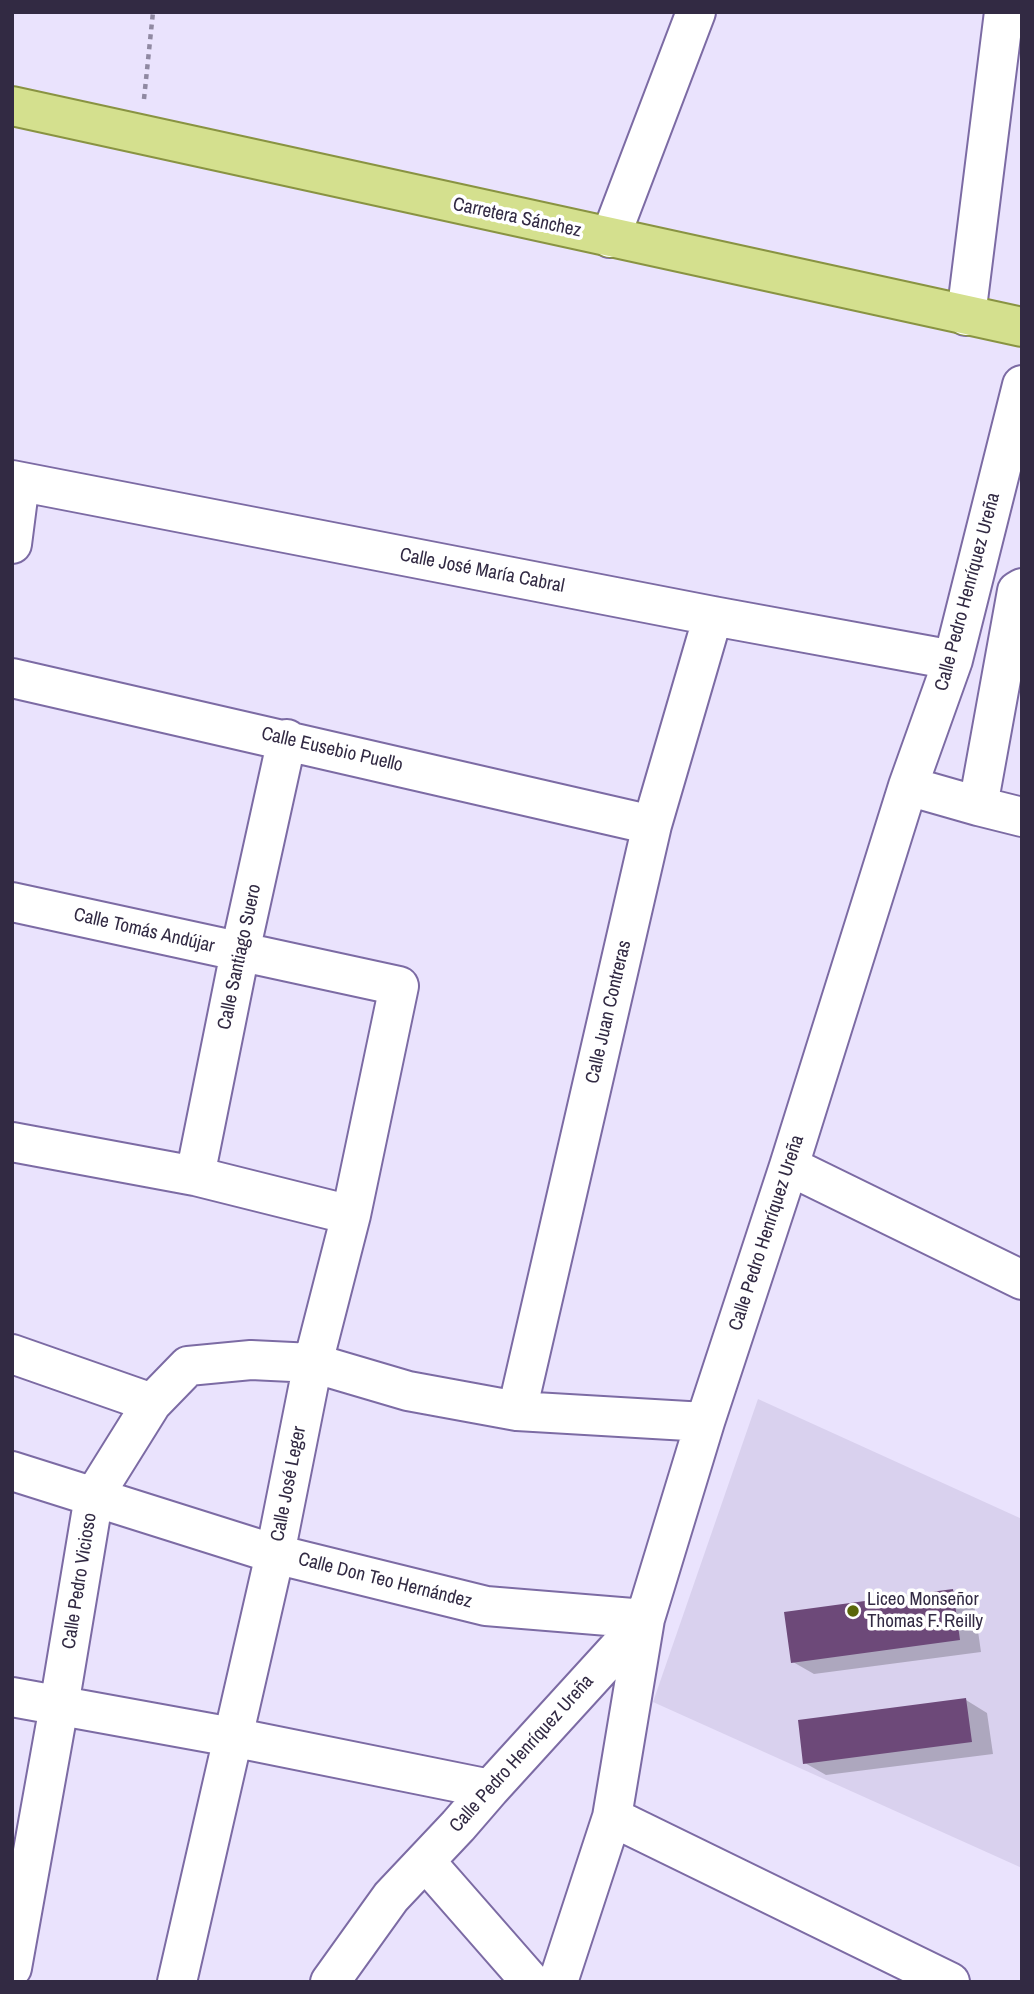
<!DOCTYPE html>
<html>
<head>
<meta charset="utf-8">
<style>
  body { margin:0 }
  #map { position:relative; width:1034px; height:1994px; overflow:hidden; background:#eae3fd; font-family:"Archivo Narrow",sans-serif }
  canvas { display:block }
  .frame { position:absolute; inset:0; border:14px solid #322a43; pointer-events:none }
</style>
</head>
<body>
<div id="map">
<canvas width="1034" height="1994"></canvas>
<div class="frame"></div>
</div>
<script>
const ctx = document.querySelector('canvas').getContext('2d');
ctx.lineJoin = 'round';
function fill(path, color) { ctx.fillStyle = color; ctx.fill(path, 'evenodd'); }
const poly = rows => new Path2D(rows.map(r => 'M' + r).join(''));
function trace(path, color, width, dash) { ctx.strokeStyle = color; ctx.lineWidth = width; ctx.lineCap = dash ? 'butt' : 'round'; ctx.setLineDash(dash || []); ctx.stroke(path); }
function drawText(font, color, halo, rows, align = 'center') {
  ctx.font = font + ' "Archivo Narrow",sans-serif'; ctx.lineWidth = 7; ctx.setLineDash([]); ctx.textBaseline = 'middle'; ctx.strokeStyle = halo; ctx.fillStyle = color; for (const [text, x, y, turn = 0] of rows) {
    ctx.save(); ctx.translate(x, y); ctx.rotate((+turn || 0) * Math.PI / 180); ctx.textAlign = isNaN(turn) ? turn : align; if (halo) ctx.strokeText(text, 0, 0); ctx.fillText(text, 0, 0); ctx.restore();
  }
}
const built = poly([
  [758,1399,1022,1519,1022,1868,653,1702]
]);
const shadow = poly([
  [953,1591,974,1603,981,1652,814,1674,793,1662],
  [966,1700,987,1713,993,1754,826,1775,805,1763]
]);
const building = poly([
  [953,1589,960,1640,791,1663,784,1612],
  [966,1698,972,1742,803,1764,798,1720]
]);
const path = poly([
  [144,99,153,12]
]);
const minor = poly([
  [610,238,696,12],
  [966,316,1004,12],
  [12,480,713,616,953,660],
  [12,544,20,482],
  [12,678,652,825],
  [908,786,978,806,1022,817],
  [978,806,1017,591,1022,588],
  [12,902,399,986,351,1215,313,1363,275,1554,177,1982],
  [12,1142,195,1176,351,1215],
  [789,1166,1022,1280],
  [195,1176,240,952,287,739],
  [12,1354,152,1403],
  [517,1411,652,825,713,616],
  [12,1471,275,1554,486,1606,645,1619,612,1817,558,1982],
  [12,1697,232,1737,490,1789],
  [612,1817,950,1982],
  [425,1861,531,1982],
  [12,1968,59,1706,94,1496,152,1403,188,1366,251,1360,313,1363,408,1391,517,1411,705,1422],
  [330,1982,391,1897,458,1826,490,1789,645,1619,705,1422,789,1166,908,786,953,660,1022,385]
]);
const major = poly([
  [12,106,1022,327]
]);
const markers = [
  [853,1611,7,"#5a6609"]
];
const streetNames = [
  ["Carretera Sánchez",517,218,12],
  ["Calle José María Cabral",482,571,11],
  ["Calle Pedro Henríquez Ureña",968,592,-75],
  ["Calle Eusebio Puello",332,750,13],
  ["Calle Tomás Andújar",144,931,13],
  ["Calle Santiago Suero",240,957,-78],
  ["Calle Juan Contreras",609,1012,-77],
  ["Calle Pedro Henríquez Ureña",767,1233,-72],
  ["Calle José Leger",289,1484,-79],
  ["Calle Pedro Vicioso",80,1581,-81],
  ["Calle Don Teo Hernández",385,1581,14],
  ["Calle Pedro Henríquez Ureña",522,1754,-48]
];
const poiNames = [
  ["Liceo Monseñor",867,1600],
  ["Thomas F. Reilly",867,1622]
];
fill(built, '#d9d1ee');
fill(shadow, '#0003');
fill(building, '#6d4979');
trace(minor, '#7c6ba4', 42);
trace(major, '#899342', 42);
trace(path, '#9089a2', 4.5, [5, 5]);
trace(minor, '#fff', 38);
trace(major, '#d4e08e', 38);
for (const [x, y, r, color] of markers) { const dot = new Path2D(); dot.arc(x, y, r, 0, 2 * Math.PI); ctx.fillStyle = color; ctx.fill(dot); trace(dot, '#fff', 2.5); }
drawText('19px', '#322a43', '#fff', streetNames);
drawText('19px', '#322a43', '#fff', poiNames, 'left');
</script>
</body>
</html>
